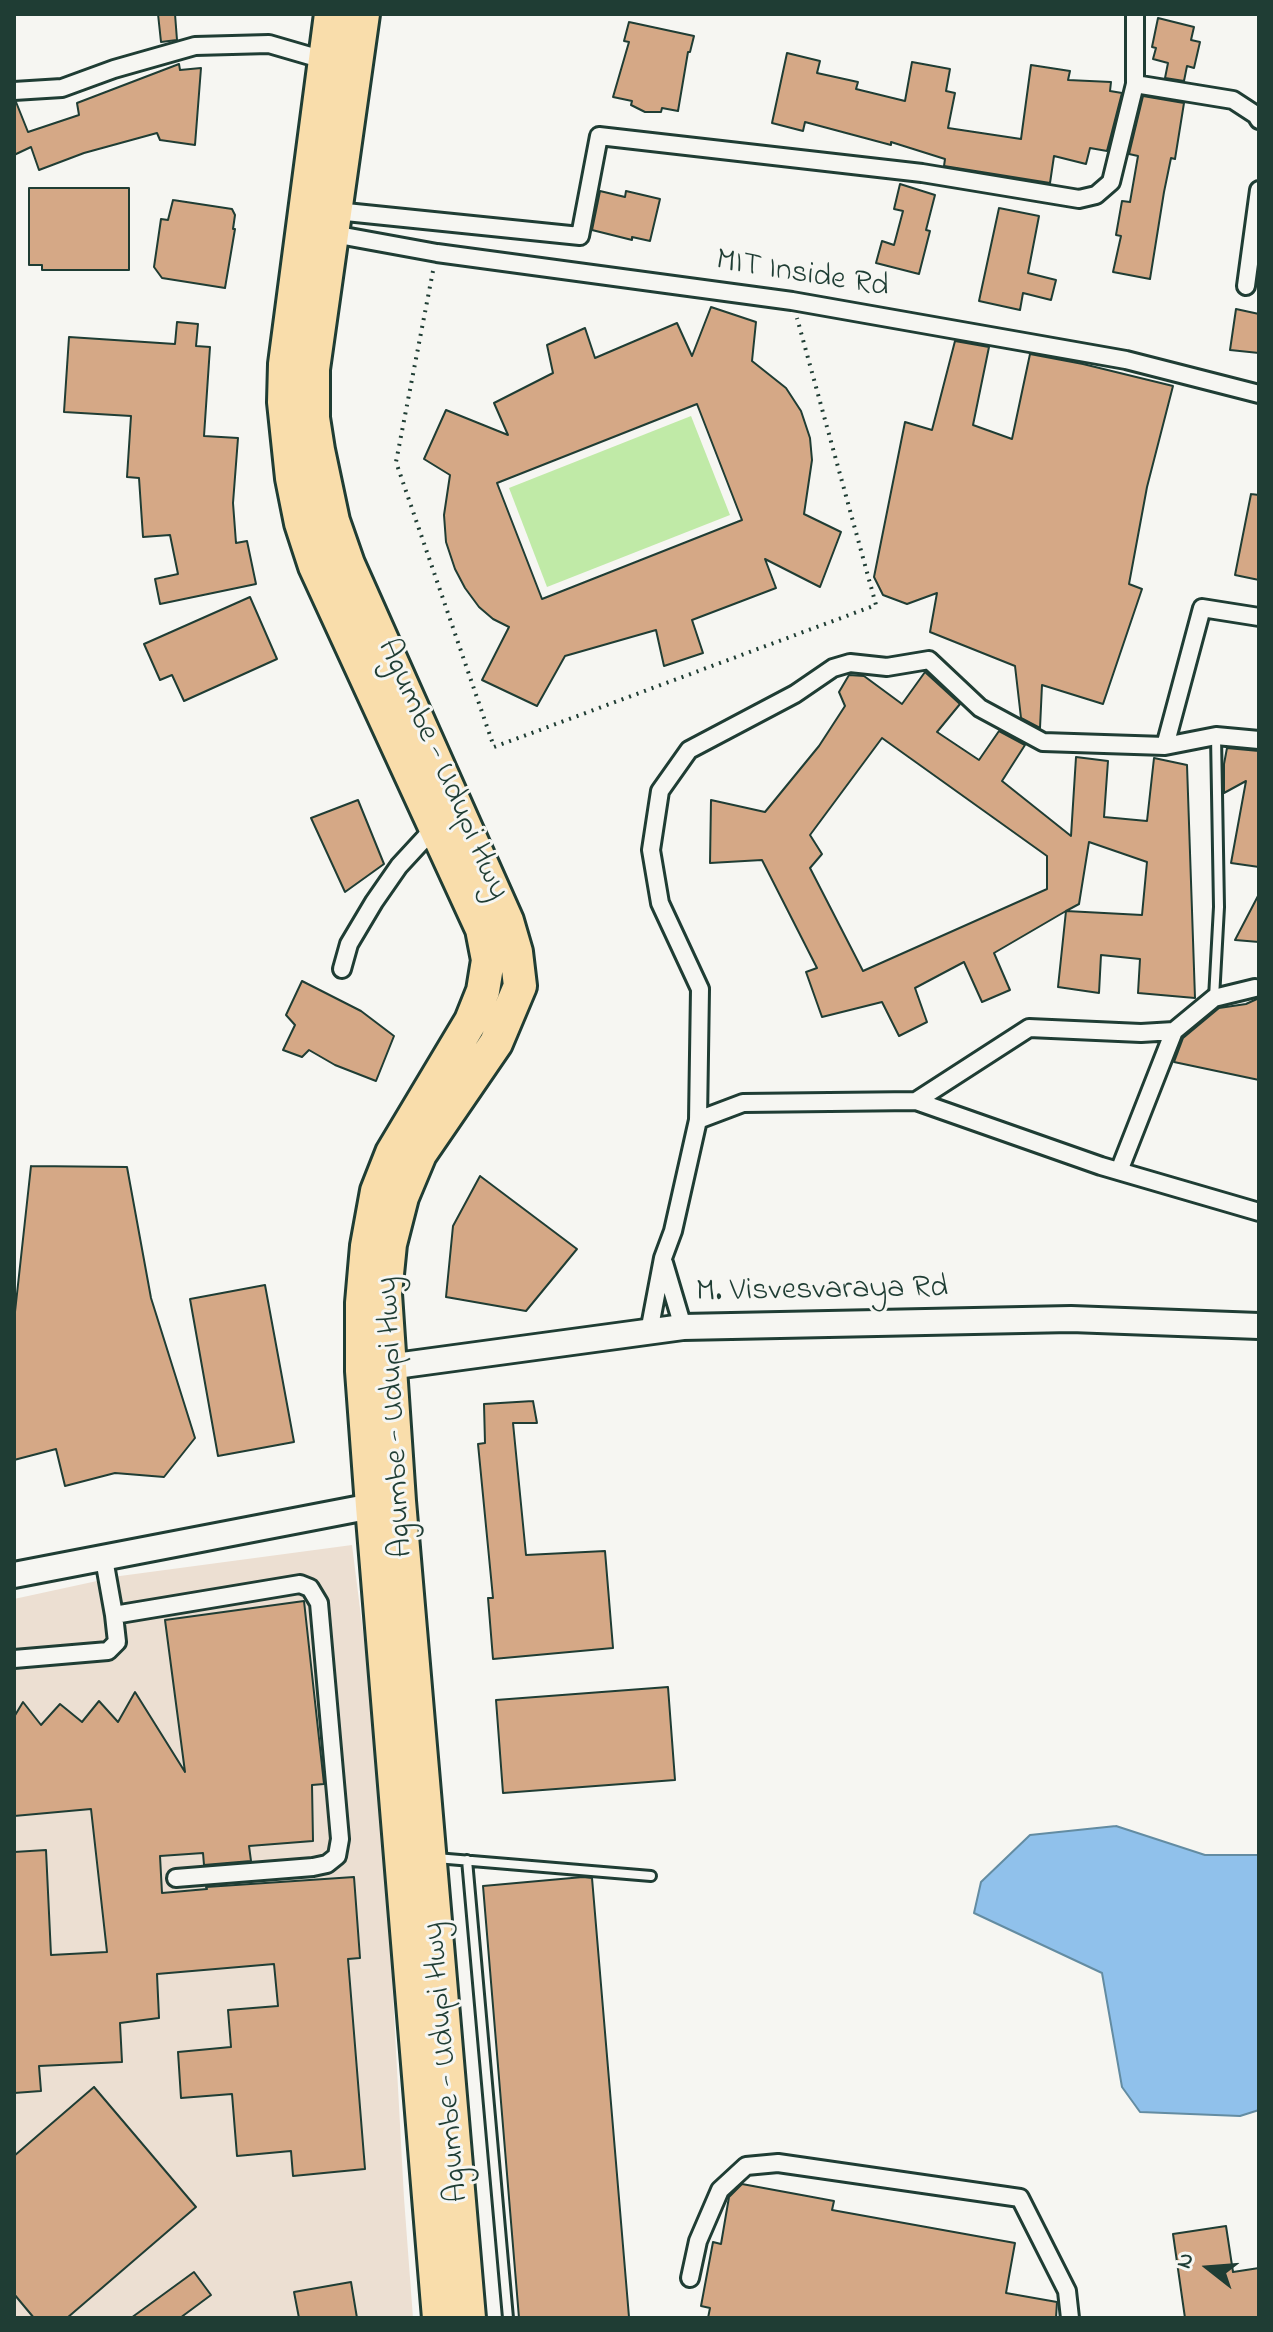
<!DOCTYPE html>
<html>
<head>
<meta charset="utf-8">
<style>
  body { margin:0 }
  #map { position:relative; width:1273px; height:2332px; overflow:hidden; background:#f6f6f2; font-family:"Indie Flower",sans-serif }
  canvas { display:block }
  .frame { position:absolute; inset:0; border:16px solid #1f3d34; pointer-events:none }
  .north { position:absolute; left:1169px; top:2228px; width:80px; height:80px; -webkit-text-stroke:6px #f6f6f2; paint-order:stroke; rotate:287deg; font-size:22px; font-weight:700; line-height:32px; text-align:center; color:#1f3d34 }
  .north::after { content:''; display:block; margin:auto; width:28px; height:36px; background:#1f3d34; clip-path:polygon(50% 0,100% 100%,50% 72%,0 100%) }
</style>
</head>
<body>
<div id="map">
<canvas width="1273" height="2332"></canvas>
<div class="frame"></div>
<div class="north">N</div>
</div>
<script>
const ctx = document.querySelector('canvas').getContext('2d');
ctx.lineJoin = 'round';
function fill(path, color) { ctx.fillStyle = color; ctx.fill(path, 'evenodd'); }
const poly = rows => new Path2D(rows.map(r => 'M' + r).join(''));
function trace(path, color, width, dash) { ctx.strokeStyle = color; ctx.lineWidth = width; ctx.lineCap = dash ? 'butt' : 'round'; ctx.setLineDash(dash || []); ctx.stroke(path); }
function drawText(font, color, halo, rows, align = 'center') {
  ctx.font = font + ' "Indie Flower",sans-serif'; ctx.lineWidth = 6; ctx.setLineDash([]); ctx.textBaseline = 'middle'; ctx.strokeStyle = halo; ctx.fillStyle = color; for (const [text, x, y, turn = 0] of rows) {
    ctx.save(); ctx.translate(x, y); ctx.rotate((+turn || 0) * Math.PI / 180); ctx.textAlign = isNaN(turn) ? turn : align; if (halo) ctx.strokeText(text, 0, 0); ctx.fillText(text, 0, 0); ctx.restore();
  }
}
const built = poly([
  [352,1545,381,1775,404,2198,413,2318,14,2318,14,1599,120,1576]
]);
const green = poly([
  [691,416,730,515,547,587,509,488]
]);
const water = poly([
  [1116,1826,1205,1855,1259,1855,1259,2110,1240,2116,1140,2112,1122,2087,1102,1973,974,1913,981,1882,1030,1835,1116,1826]
]);
const building = poly([
  [158,14,175,14,177,40,161,42,158,14],
  [1158,18,1194,27,1191,40,1200,42,1194,68,1187,66,1184,81,1165,78,1168,63,1153,59,1156,48,1152,47,1158,18],
  [629,22,694,36,690,52,688,52,678,111,662,108,661,112,645,112,631,105,632,101,613,97,629,42,624,41,629,22],
  [787,53,820,61,817,73,858,82,856,89,905,101,912,62,950,69,946,91,955,93,948,128,1021,139,1031,65,1070,71,1068,80,1111,82,1110,91,1122,93,1107,151,1090,148,1086,164,1054,156,1050,183,944,166,945,159,891,142,891,145,805,122,803,131,772,123,787,53],
  [179,64,180,70,201,68,195,145,160,140,157,133,84,153,39,170,31,147,14,155,14,102,16,102,28,132,79,115,77,103,179,64],
  [1143,96,1184,103,1175,159,1171,158,1164,192,1150,279,1113,272,1121,236,1116,235,1122,201,1130,202,1138,156,1129,154,1143,96],
  [900,184,935,195,926,230,930,231,919,274,876,263,882,241,894,245,903,211,894,209,900,184],
  [29,188,129,188,129,270,42,270,42,265,29,265,29,188],
  [600,191,625,197,626,191,660,199,650,241,632,237,632,240,592,230,600,191],
  [173,200,232,209,235,215,233,229,235,229,225,288,162,278,154,267,161,219,168,220,173,200],
  [999,208,1039,216,1028,273,1056,280,1051,300,1023,293,1020,310,979,301,999,208],
  [711,307,756,322,752,361,786,388,801,411,810,438,812,460,804,514,841,532,820,587,765,559,776,588,692,620,703,653,664,666,656,630,565,656,537,706,482,680,509,627,493,619,479,607,465,588,455,569,446,542,444,515,450,475,424,459,446,410,508,435,494,403,553,373,547,345,585,328,595,358,677,323,692,356,711,307],
  [697,404,742,520,542,599,497,483,697,404],
  [1236,309,1259,314,1259,353,1230,350,1236,309],
  [177,322,198,324,196,346,210,347,204,436,238,438,233,503,236,543,247,541,256,584,160,604,155,579,178,574,170,535,143,537,139,478,127,477,131,416,64,412,69,337,175,344,177,322],
  [955,341,989,347,973,425,1012,439,1030,354,1083,364,1173,386,1147,487,1129,584,1142,589,1103,704,1042,685,1040,728,1021,718,1015,666,930,632,937,593,907,604,883,595,874,577,905,422,932,430,955,341],
  [1251,494,1259,495,1259,580,1235,575,1251,494],
  [250,597,277,659,184,701,172,675,160,680,144,644,250,597],
  [925,672,960,704,937,732,979,760,999,731,1025,745,1002,781,1071,836,1076,757,1108,761,1104,817,1147,821,1154,758,1187,765,1195,998,1138,993,1140,959,1101,955,1099,993,1058,987,1066,911,994,953,1010,990,982,1002,964,962,915,988,927,1022,899,1036,882,1002,822,1017,806,972,817,968,762,860,710,863,711,800,765,812,819,746,845,706,839,692,849,675,864,676,902,704,925,672],
  [882,738,1047,856,1047,889,863,971,810,868,822,854,810,835,882,738],
  [1089,842,1147,862,1142,915,1066,911,1079,904,1089,842],
  [1227,748,1259,751,1259,867,1231,863,1246,781,1224,793,1224,764,1227,748],
  [358,800,384,864,345,892,311,818,358,800],
  [1259,894,1259,942,1235,940,1259,894],
  [302,981,361,1011,394,1036,376,1081,335,1065,309,1050,302,1057,283,1050,295,1025,286,1015,302,981],
  [1259,998,1259,1080,1174,1062,1183,1038,1219,1008,1246,1004,1259,998],
  [31,1166,127,1167,151,1298,195,1438,164,1477,115,1473,65,1486,56,1449,14,1460,14,1321,31,1166],
  [480,1176,577,1249,526,1311,446,1297,453,1226,480,1176],
  [265,1285,294,1442,218,1456,190,1299,265,1285],
  [533,1401,537,1423,513,1423,526,1555,605,1551,613,1648,493,1659,488,1598,493,1598,478,1444,485,1443,484,1404,533,1401],
  [304,1601,324,1784,312,1785,313,1841,249,1846,251,1861,204,1865,203,1853,160,1856,162,1893,207,1889,206,1887,354,1877,360,1958,348,1959,365,2169,293,2176,291,2151,237,2156,232,2094,181,2098,178,2052,231,2047,228,2010,278,2006,274,1964,157,1974,159,2018,120,2023,122,2062,39,2066,41,2091,14,2093,14,1852,46,1850,51,1955,107,1952,91,1809,14,1816,14,1717,23,1702,41,1725,60,1704,82,1722,99,1701,118,1722,135,1692,185,1772,165,1620,304,1601],
  [668,1687,675,1780,503,1793,496,1700,668,1687],
  [583,1877,592,1878,629,2317,519,2318,483,1886,583,1877],
  [94,2087,196,2207,67,2318,34,2318,14,2294,14,2156,94,2087],
  [742,2184,834,2201,832,2210,1015,2243,1006,2293,1057,2302,1056,2318,708,2318,710,2308,701,2306,713,2242,721,2244,729,2197,742,2184],
  [1226,2226,1233,2272,1259,2268,1259,2318,1185,2318,1173,2234,1226,2226],
  [194,2272,211,2295,180,2318,131,2318,194,2272],
  [351,2282,357,2318,299,2318,294,2292,351,2282]
]);
const path = poly([
  [433,271,396,462,494,747,876,605,797,318]
]);
const lane = poly([
  [1214,998,1219,907,1216,736],
  [436,1858,651,1876],
  [467,1860,508,2318]
]);
const street = poly([
  [1135,84,1233,100,1256,115,1259,120],
  [14,91,62,88,114,69,195,46,269,44,324,60],
  [336,211,580,236,599,136,922,173,1079,199,1096,195,1111,182,1135,84,1135,14],
  [333,234,437,253,792,301,1126,360,1259,394],
  [1246,286,1259,190],
  [1165,746,1216,736,1259,740],
  [342,969,349,944,374,902,399,866,435,827],
  [916,1101,1029,1028,1141,1033,1174,1031,1214,998,1255,988],
  [698,1120,743,1103,916,1101,1101,1166,1259,1212],
  [1119,1171,1174,1031],
  [664,1263,683,1327],
  [649,1332,663,1258,673,1231,698,1120,700,989,660,903,651,850,660,791,689,750,795,694,833,668,850,663,887,667,929,660,980,708,1043,742,1165,746,1202,608,1259,617],
  [104,1559,114,1615,300,1584,310,1588,319,1603,340,1839,337,1856,327,1864,313,1867,176,1878],
  [14,1659,108,1651,117,1642,114,1615],
  [690,2278,698,2241,720,2190,746,2166,778,2163,1020,2198,1067,2291,1070,2318]
]);
const secondary = poly([
  [388,1367,683,1327,1071,1319,1259,1326],
  [14,1575,372,1506]
]);
const highway = poly([
  [331,14,285,364,284,402,292,478,301,523,315,566,482,929,488,960,483,991,471,1021,392,1153,377,1191,367,1246,362,1303,362,1371,372,1506,439,2318],
  [363,14,313,369,313,418,318,450,333,521,348,564,507,921,516,952,520,986,496,1043,420,1154,402,1197,390,1244,385,1294,399,1501,469,2318]
]);
const streetNames = [
  ["MIT Inside Rd",802,276,9],
  ["Agumbe - Udupi Hwy",441,770,66],
  ["M. Visvesvaraya Rd",822,1292,-1],
  ["Agumbe - Udupi Hwy",397,1417,-93],
  ["Agumbe - Udupi Hwy",448,2062,-95]
];
fill(built, '#ecdfd2');
fill(green, '#c0eaa7');
fill(water, '#90c1eb');
trace(water, '#638ca2', 2);
fill(building, '#d5a886');
trace(building, '#1f3d34', 2);
trace(lane, '#1f3d34', 14);
trace(street, '#1f3d34', 22);
trace(secondary, '#1f3d34', 30);
trace(highway, '#1f3d34', 38);
trace(path, '#1f3d34', 4, [2, 6]);
trace(lane, '#f6f6f2', 8);
trace(street, '#f6f6f2', 16);
trace(secondary, '#f6f6f2', 24);
trace(highway, '#f9ddab', 32);
drawText('32px', '#1f3d34', '#f6f6f2', streetNames);
</script>
</body>
</html>
